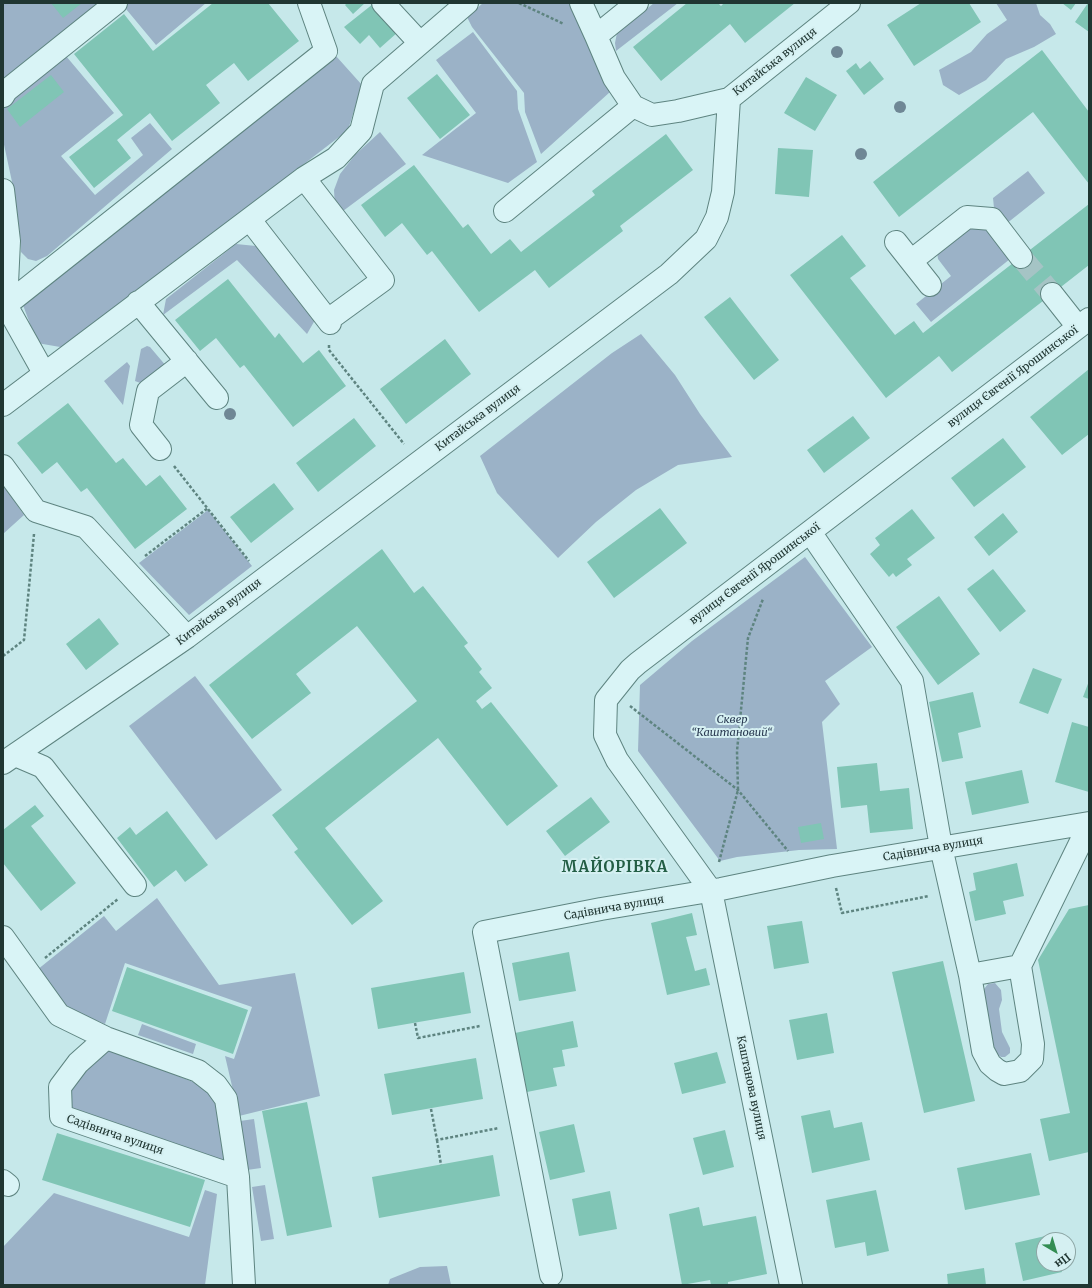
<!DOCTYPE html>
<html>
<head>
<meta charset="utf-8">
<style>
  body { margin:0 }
  #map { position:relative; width:1092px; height:1288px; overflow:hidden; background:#c6e8ea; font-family:Merriweather,serif }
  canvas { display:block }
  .frame { position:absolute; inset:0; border:4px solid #203632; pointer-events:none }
  .north { position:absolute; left:1036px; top:1232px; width:40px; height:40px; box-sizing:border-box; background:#d5f0f2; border:1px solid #8da6a5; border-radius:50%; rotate:142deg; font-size:11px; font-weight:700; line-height:16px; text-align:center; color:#203632 }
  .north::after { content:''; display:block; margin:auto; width:14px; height:18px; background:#338d53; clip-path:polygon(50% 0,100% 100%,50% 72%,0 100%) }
</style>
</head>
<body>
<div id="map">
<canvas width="1092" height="1288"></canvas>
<div class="frame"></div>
<div class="north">Пн</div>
</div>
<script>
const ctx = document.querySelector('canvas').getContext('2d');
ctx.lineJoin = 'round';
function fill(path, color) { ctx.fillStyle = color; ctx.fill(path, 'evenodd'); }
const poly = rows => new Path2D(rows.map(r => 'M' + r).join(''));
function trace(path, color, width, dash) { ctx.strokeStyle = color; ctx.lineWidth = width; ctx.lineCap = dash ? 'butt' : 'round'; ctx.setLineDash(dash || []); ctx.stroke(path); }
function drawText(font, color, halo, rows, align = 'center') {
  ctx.font = font + ' Merriweather,serif'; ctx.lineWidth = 4; ctx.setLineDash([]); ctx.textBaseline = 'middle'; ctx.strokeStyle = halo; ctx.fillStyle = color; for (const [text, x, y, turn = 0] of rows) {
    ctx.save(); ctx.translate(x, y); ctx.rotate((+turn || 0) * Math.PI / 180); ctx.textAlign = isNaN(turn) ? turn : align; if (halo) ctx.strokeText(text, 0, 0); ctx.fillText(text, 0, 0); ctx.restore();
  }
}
const green = poly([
  [3,3,101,3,3,83],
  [124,3,206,3,156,45,126,9,66,56,114,113,61,156,95,195,143,155,131,138,150,123,172,149,47,256,36,261,28,259,21,252,21,243,14,191,3,140,3,106],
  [483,3,570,3,610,92,541,154,525,112,524,93,472,27,467,17],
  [654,3,678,3,616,51,615,43,617,33],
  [996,3,1036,3,1040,15,1050,24,1056,34,1034,47,1006,59,986,80,959,95,943,85,939,70,971,52,987,34,1007,20],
  [473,32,517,91,518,109,537,162,508,183,422,155,476,113,436,60],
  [336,56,362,85,348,130,66,348,37,343,23,305],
  [380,132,406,164,339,214,335,207,334,190,340,174,355,155],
  [1028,171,1045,193,1006,224,994,208,993,198],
  [965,227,986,228,1010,259,931,322,916,304,951,276,938,259,937,252],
  [236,244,256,246,315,320,307,334,237,260,163,315,166,299],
  [641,334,675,375,700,414,732,457,678,465,636,490,596,522,558,558,497,493,480,456,612,353],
  [147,346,150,347,167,367,143,384,135,381,141,349],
  [127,362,130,366,123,405,104,381],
  [3,485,24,515,3,534],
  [208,510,252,566,189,615,139,563],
  [805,557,872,647,825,681,840,704,822,722,837,849,799,850,737,857,720,861,638,751,640,685,692,641],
  [195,676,282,790,216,840,129,726],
  [157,898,219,985,295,973,320,1096,239,1116,225,1056,234,1059,252,1007,125,963,105,1024,61,1006,37,970,104,916,116,931],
  [995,983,1001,990,1002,1000,999,1009,1002,1032,1010,1048,1010,1053,1005,1057,1001,1057,997,1054,992,1041,983,996,984,989,988,984],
  [142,1024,196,1044,193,1054,138,1035],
  [106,1047,198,1084,211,1096,218,1108,231,1170,63,1115,80,1065],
  [254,1119,261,1168,247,1170,240,1121],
  [265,1185,274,1239,261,1241,252,1187],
  [205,1190,217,1194,205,1285,3,1285,3,1247,54,1193,189,1237],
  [447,1266,451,1285,388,1285,390,1279,420,1267]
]);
const building = poly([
  [51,3,82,3,63,18],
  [213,3,268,3,299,41,248,81,234,63,206,85,220,103,172,141,150,113,117,140,131,158,94,188,69,157,123,115,74,54,124,14,153,51],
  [347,3,365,3,353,14,345,5],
  [687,3,718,3,721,6,724,3,795,3,745,43,730,24,661,81,633,47],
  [921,3,969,3,981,22,914,66,887,25],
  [1062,3,1076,3,1071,10],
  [1088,3,1089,3,1089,32,1075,22],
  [373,4,398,32,380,48,369,35,360,44,344,27],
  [1042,50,1089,112,1089,184,1033,112,899,217,873,182],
  [870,61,884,79,864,95,846,71,856,63,860,69],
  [437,74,470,115,440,139,407,98],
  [51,75,64,92,20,127,7,109],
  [806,77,837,95,815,131,784,113],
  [666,134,693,170,620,226,623,231,549,288,535,270,479,312,432,251,427,255,402,223,385,237,361,205,414,165,463,228,468,224,491,254,510,239,521,252,595,195,592,191],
  [778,148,813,150,809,197,775,194],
  [1089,204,1089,265,952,372,939,356,886,398,790,275,842,235,866,266,850,278,895,335,914,321,923,333],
  [228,279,275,338,279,333,303,363,319,350,346,386,293,427,244,365,240,368,216,338,200,351,175,320],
  [730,297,779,360,754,380,704,317],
  [445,339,471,374,406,424,380,389],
  [1089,369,1089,434,1062,455,1030,417],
  [68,403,116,463,123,458,146,486,160,475,187,509,135,549,87,488,81,492,57,462,42,474,17,443],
  [853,416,870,438,824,473,807,450],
  [354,418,376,446,318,492,296,463],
  [1003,438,1026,467,974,507,951,478],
  [274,483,294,509,251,543,230,517],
  [660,508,687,543,614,598,587,562],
  [912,509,935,538,907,559,912,565,896,577,893,573,889,577,870,554,880,545,875,538],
  [1003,513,1018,532,989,556,974,537],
  [382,549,414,593,423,586,468,643,464,646,482,669,479,672,492,688,476,701,482,709,491,702,558,786,507,826,438,738,325,828,383,901,352,925,294,852,298,849,272,815,417,701,357,626,296,674,311,693,252,739,209,685],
  [993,569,1026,611,1000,632,967,589],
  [939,596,980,654,938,685,896,627],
  [99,618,119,644,86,670,66,644],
  [1033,668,1062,679,1048,714,1019,703],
  [1089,681,1089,699,1083,697],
  [973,692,981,727,958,733,963,758,942,762,929,702],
  [1072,722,1089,727,1089,792,1055,782],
  [877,763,880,791,909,788,913,829,870,833,867,805,841,808,837,767],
  [1022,770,1029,803,972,815,965,782],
  [591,797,610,822,565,856,546,831],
  [35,805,44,816,31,826,76,883,41,911,3,863,3,830],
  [167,811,208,865,185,882,176,870,154,887,117,838,130,827,136,835],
  [821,823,824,839,801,843,798,827],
  [1017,863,1024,896,1003,901,1006,914,975,921,969,892,976,890,973,873],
  [1089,905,1089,1152,1049,1161,1040,1119,1070,1113,1038,960,1069,909],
  [692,913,697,935,686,937,695,971,706,968,710,985,667,995,651,923],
  [802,921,809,963,774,969,767,926],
  [569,952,576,991,519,1001,512,963],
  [943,961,975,1101,924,1113,892,972],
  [127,967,248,1010,233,1054,112,1011],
  [464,972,471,1013,378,1029,371,988],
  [827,1013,834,1053,797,1060,789,1020],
  [573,1021,578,1047,562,1050,565,1066,553,1068,557,1086,527,1092,515,1033],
  [717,1052,726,1083,682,1094,674,1063],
  [476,1058,483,1099,392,1115,384,1074],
  [307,1102,332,1227,287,1236,262,1111],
  [830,1110,834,1128,862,1122,870,1160,812,1173,801,1116],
  [574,1124,585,1172,550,1180,539,1132],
  [725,1130,734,1167,703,1175,693,1138],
  [57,1133,205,1180,190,1227,42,1180],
  [1031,1153,1040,1195,965,1210,957,1168],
  [493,1155,500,1196,379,1218,372,1177],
  [876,1190,889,1251,867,1256,865,1242,835,1248,826,1200],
  [610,1191,617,1229,579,1236,572,1199],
  [699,1207,703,1226,756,1216,767,1274,728,1282,728,1285,711,1285,710,1280,682,1285,669,1214],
  [1054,1234,1055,1240,1044,1240,1044,1264,1060,1264,1062,1272,1023,1281,1015,1243],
  [984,1268,986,1285,948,1285,947,1274]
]);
const minorTunnel = poly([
  [1021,257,1052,294]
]);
const path = poly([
  [519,3,564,24],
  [329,345,329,350,404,444],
  [174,466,249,561],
  [145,556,208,508],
  [3,656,24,640,34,534],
  [630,706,738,790,788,851],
  [719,862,738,790,737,751,748,638,763,599],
  [836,888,842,913,929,896],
  [45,958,118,899],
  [415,1023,418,1038,480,1026],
  [431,1109,437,1140,499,1128],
  [437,1140,441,1165]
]);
const minor = poly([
  [383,3,420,43],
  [581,3,596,36],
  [637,3,596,36,614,78,633,106,652,115,678,111,729,99],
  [3,96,6,91,116,3],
  [304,178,383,280,328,320],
  [3,190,9,241,6,305,44,373],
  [505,211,633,106],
  [250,220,330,323],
  [896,242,911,261,967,217,992,219,1021,257],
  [911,261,930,285],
  [1052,294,1078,327],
  [138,302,217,398],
  [6,305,326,51,309,3],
  [3,405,304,178,336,158,361,131,373,84,467,3],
  [160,449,141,425,148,391,187,361],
  [3,466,36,511,86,527,187,637],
  [810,532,912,681,941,847,970,975,983,1051,990,1064,997,1070,1004,1074,1020,1071,1032,1059,1033,1044,1020,966,1089,825],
  [15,755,43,767,135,885],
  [3,763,187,637,669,274,706,239,717,217,723,192,729,99,849,3],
  [3,937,59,1015,106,1038,198,1071,216,1085,226,1099,238,1177,244,1285],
  [970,975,1020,966],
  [106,1038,78,1063,60,1087,61,1116,238,1177],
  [3,1181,8,1185],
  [551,1275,484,932,601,909,721,889,832,866,1089,823],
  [791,1285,711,891,617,760,605,735,606,700,630,670,638,663,1089,319]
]);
const trees = [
  [837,52],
  [900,107],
  [861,154],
  [230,414]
];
const streetNames = [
  ["Китайська вулиця",775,62,-38],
  ["вулиця Євгенії Ярошинської",1013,377,-37],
  ["Китайська вулиця",478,418,-37],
  ["вулиця Євгенії Ярошинської",755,574,-37],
  ["Китайська вулиця",219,612,-37],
  ["Садівнича вулиця",933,849,-10],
  ["Садівнича вулиця",614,908,-10],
  ["Каштанова вулиця",751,1088,78],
  ["Садівнича вулиця",115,1135,19]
];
const parkNames = [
  ["Сквер",732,720],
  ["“Каштановий“",732,733]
];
const districtNames = [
  ["МАЙОРІВКА",615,868]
];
fill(green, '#9bb2c7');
fill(building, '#80c5b5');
trace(minorTunnel, '#a5c4c5', 22, [22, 11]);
trace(minor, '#5e8480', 24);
trace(path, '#5e8480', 2.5, [3, 2]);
trace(minor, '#d9f4f6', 22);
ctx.fillStyle = '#6f8795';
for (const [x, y] of trees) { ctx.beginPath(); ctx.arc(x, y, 6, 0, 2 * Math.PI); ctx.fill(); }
drawText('11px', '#203632', '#d5f0f2', streetNames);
drawText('italic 11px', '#283850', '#d5f0f2', parkNames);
ctx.letterSpacing = '1px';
drawText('bold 15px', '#235e45', '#d5f0f2', districtNames);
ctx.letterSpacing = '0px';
</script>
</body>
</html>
